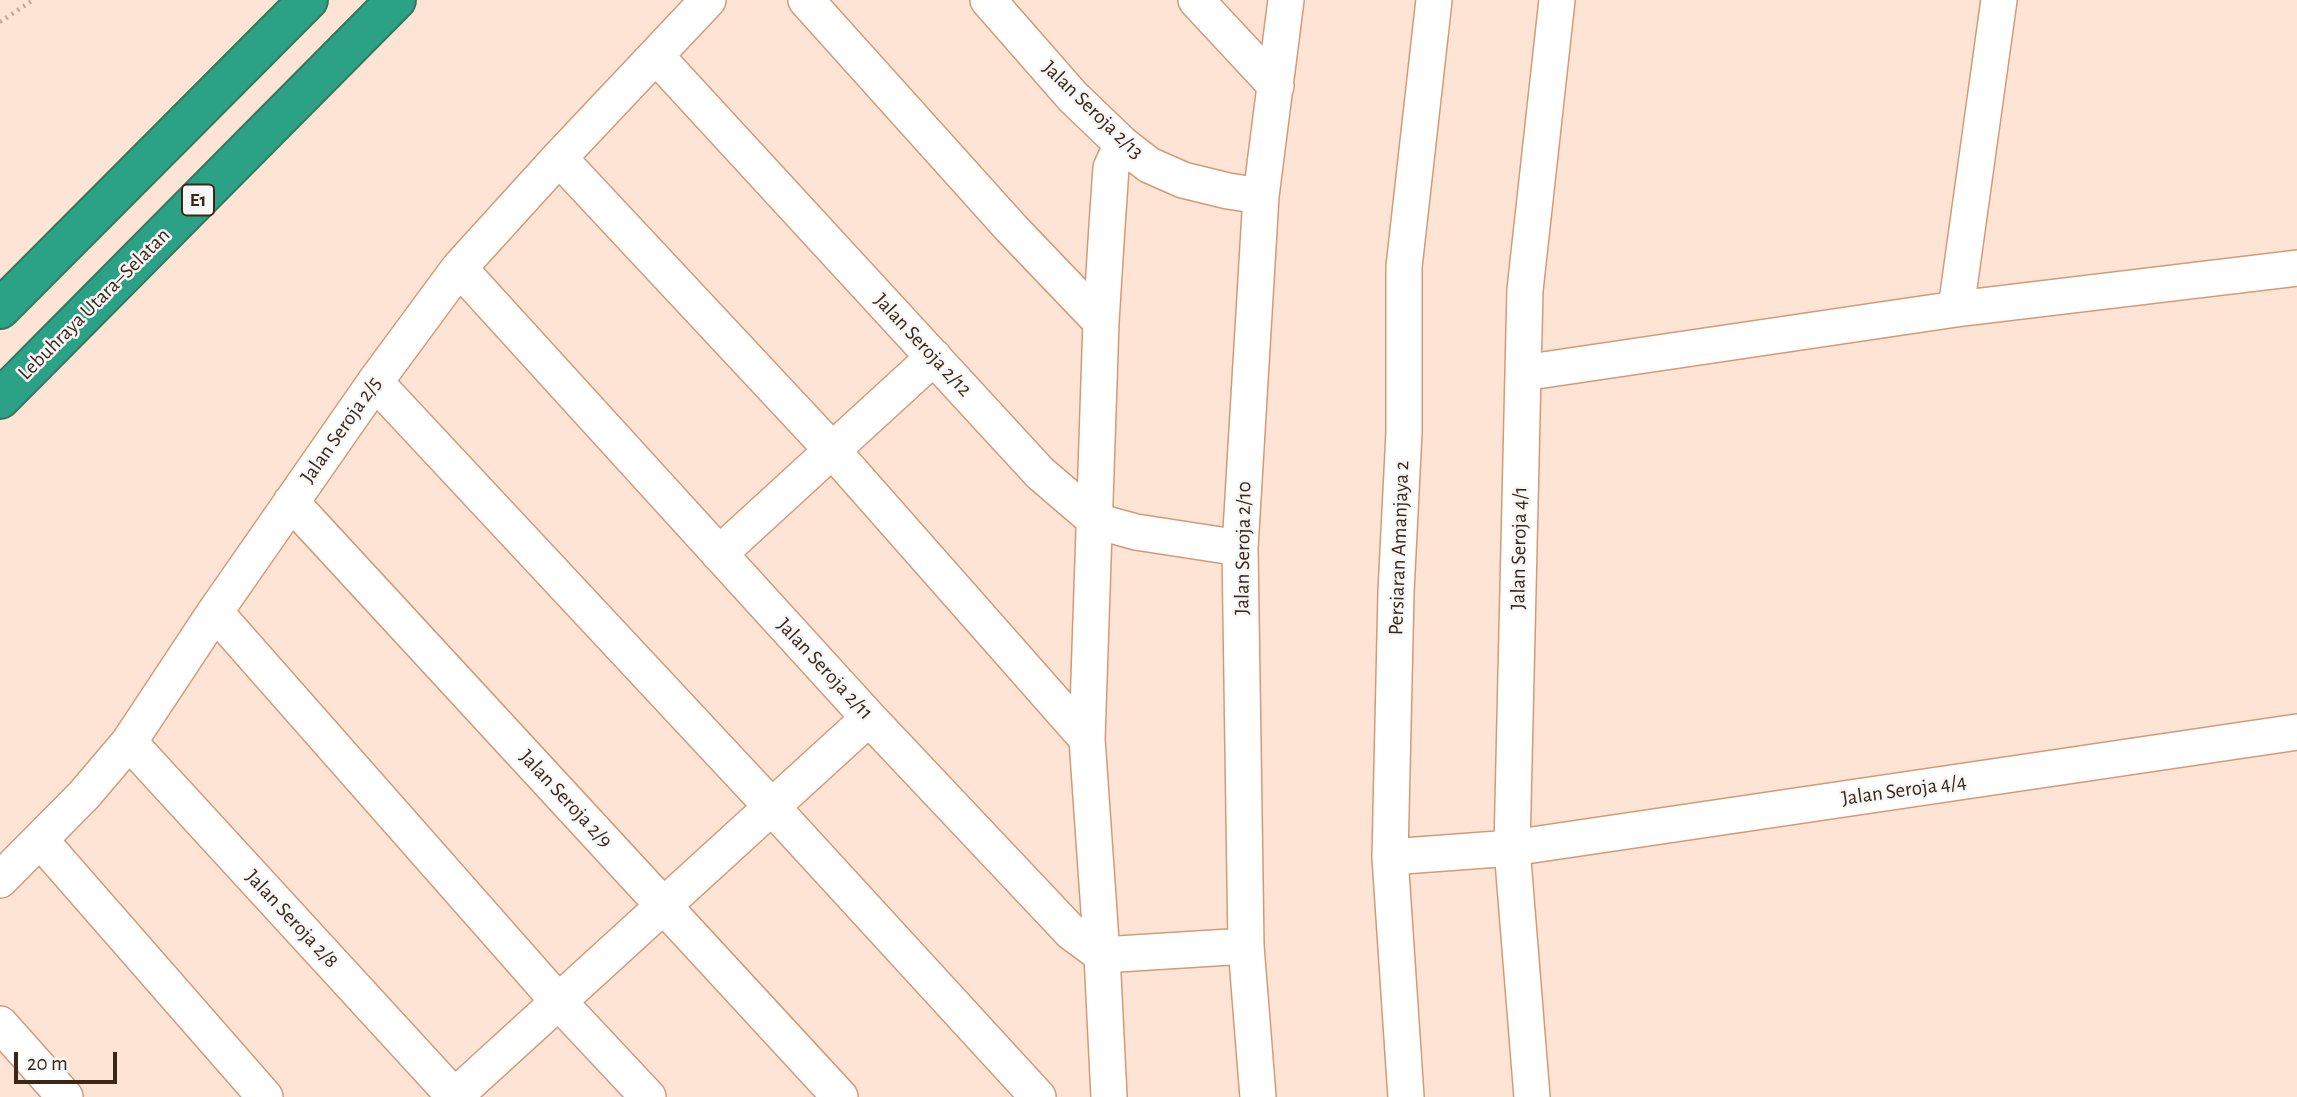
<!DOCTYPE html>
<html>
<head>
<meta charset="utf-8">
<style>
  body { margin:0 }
  #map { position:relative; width:2297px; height:1097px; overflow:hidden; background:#fde4d5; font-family:"Alegreya Sans",sans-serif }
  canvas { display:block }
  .scale { position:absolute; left:14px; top:1052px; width:103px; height:32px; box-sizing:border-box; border:4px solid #3c2617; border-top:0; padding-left:9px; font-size:21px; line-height:24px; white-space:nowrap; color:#3c2617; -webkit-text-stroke:5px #f7f7f7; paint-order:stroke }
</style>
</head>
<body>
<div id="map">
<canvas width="2297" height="1097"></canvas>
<div class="scale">20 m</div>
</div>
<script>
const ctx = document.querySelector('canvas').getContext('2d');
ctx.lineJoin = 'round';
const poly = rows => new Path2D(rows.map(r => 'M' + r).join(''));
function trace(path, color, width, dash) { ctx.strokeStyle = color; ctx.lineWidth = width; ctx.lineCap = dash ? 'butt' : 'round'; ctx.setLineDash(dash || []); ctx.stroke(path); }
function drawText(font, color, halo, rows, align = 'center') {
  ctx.font = font + ' "Alegreya Sans",sans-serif'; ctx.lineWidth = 5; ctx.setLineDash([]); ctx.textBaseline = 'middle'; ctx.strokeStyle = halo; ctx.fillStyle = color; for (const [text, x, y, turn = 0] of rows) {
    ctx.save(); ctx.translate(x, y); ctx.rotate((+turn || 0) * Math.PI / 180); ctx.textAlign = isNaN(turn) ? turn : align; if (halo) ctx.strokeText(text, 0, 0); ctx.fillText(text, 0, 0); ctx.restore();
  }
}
const path = poly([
  [0,22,33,0]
]);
const minor = poly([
  [806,0,1012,229,1101,322],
  [988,0,1073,97,1122,144,1149,165,1183,180,1228,191,1261,196],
  [1196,0,1276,86],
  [656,56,1040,473,1096,521,1136,532,1240,548],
  [559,158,832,450,1087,739],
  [459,268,869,718,1072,933,1102,955,1246,946],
  [1956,309,1999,0],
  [1523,373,1956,309,2297,268],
  [375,382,771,806,1038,1097],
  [291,502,840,1097],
  [719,554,934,357],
  [215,612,558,1001,648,1097],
  [129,742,455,1097],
  [41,841,265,1097],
  [1390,857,1512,848,2297,732],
  [0,880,84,795,129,742,215,612,375,382,459,268,559,158,708,0],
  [0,1024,65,1097],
  [454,1097,869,718],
  [1109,1097,1102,955,1087,739,1101,322,1107,226,1111,168,1122,144],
  [1258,1097,1246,946,1240,548,1261,196,1286,0],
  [1406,1097,1390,857,1396,592,1404,432,1404,267,1434,0],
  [1532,1097,1512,848,1523,373,1525,290,1557,0]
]);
const highway = poly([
  [0,309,308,0],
  [0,399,396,0]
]);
const shields = [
  [198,200,32]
];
const shieldNames = [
  ["E1",198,200]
];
const streetNames = [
  ["Jalan Seroja 2/13",1093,110,44],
  ["Lebuhraya Utara–Selatan",94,304,-45],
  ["Jalan Seroja 2/12",923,345,47],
  ["Jalan Seroja 2/5",341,430,-55],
  ["Jalan Seroja 2/10",1243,548,-89],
  ["Persiaran Amanjaya 2",1399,548,-88],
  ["Jalan Seroja 4/1",1519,548,-89],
  ["Jalan Seroja 2/11",825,669,47],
  ["Jalan Seroja 4/4",1904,790,-8],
  ["Jalan Seroja 2/9",566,799,47],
  ["Jalan Seroja 2/8",292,919,47]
];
trace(minor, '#d49a77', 38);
trace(highway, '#31765e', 42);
trace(path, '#bea697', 4.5, [2, 5]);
trace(minor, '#fff', 35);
trace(highway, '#2ba185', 38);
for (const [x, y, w] of shields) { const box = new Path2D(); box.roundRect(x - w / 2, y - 15.5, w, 31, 5); ctx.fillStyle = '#f7f7f7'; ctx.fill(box); trace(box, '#3c2617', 2); }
drawText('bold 19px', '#3c2617', null, shieldNames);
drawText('21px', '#3c2617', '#f7f7f7', streetNames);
</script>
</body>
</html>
